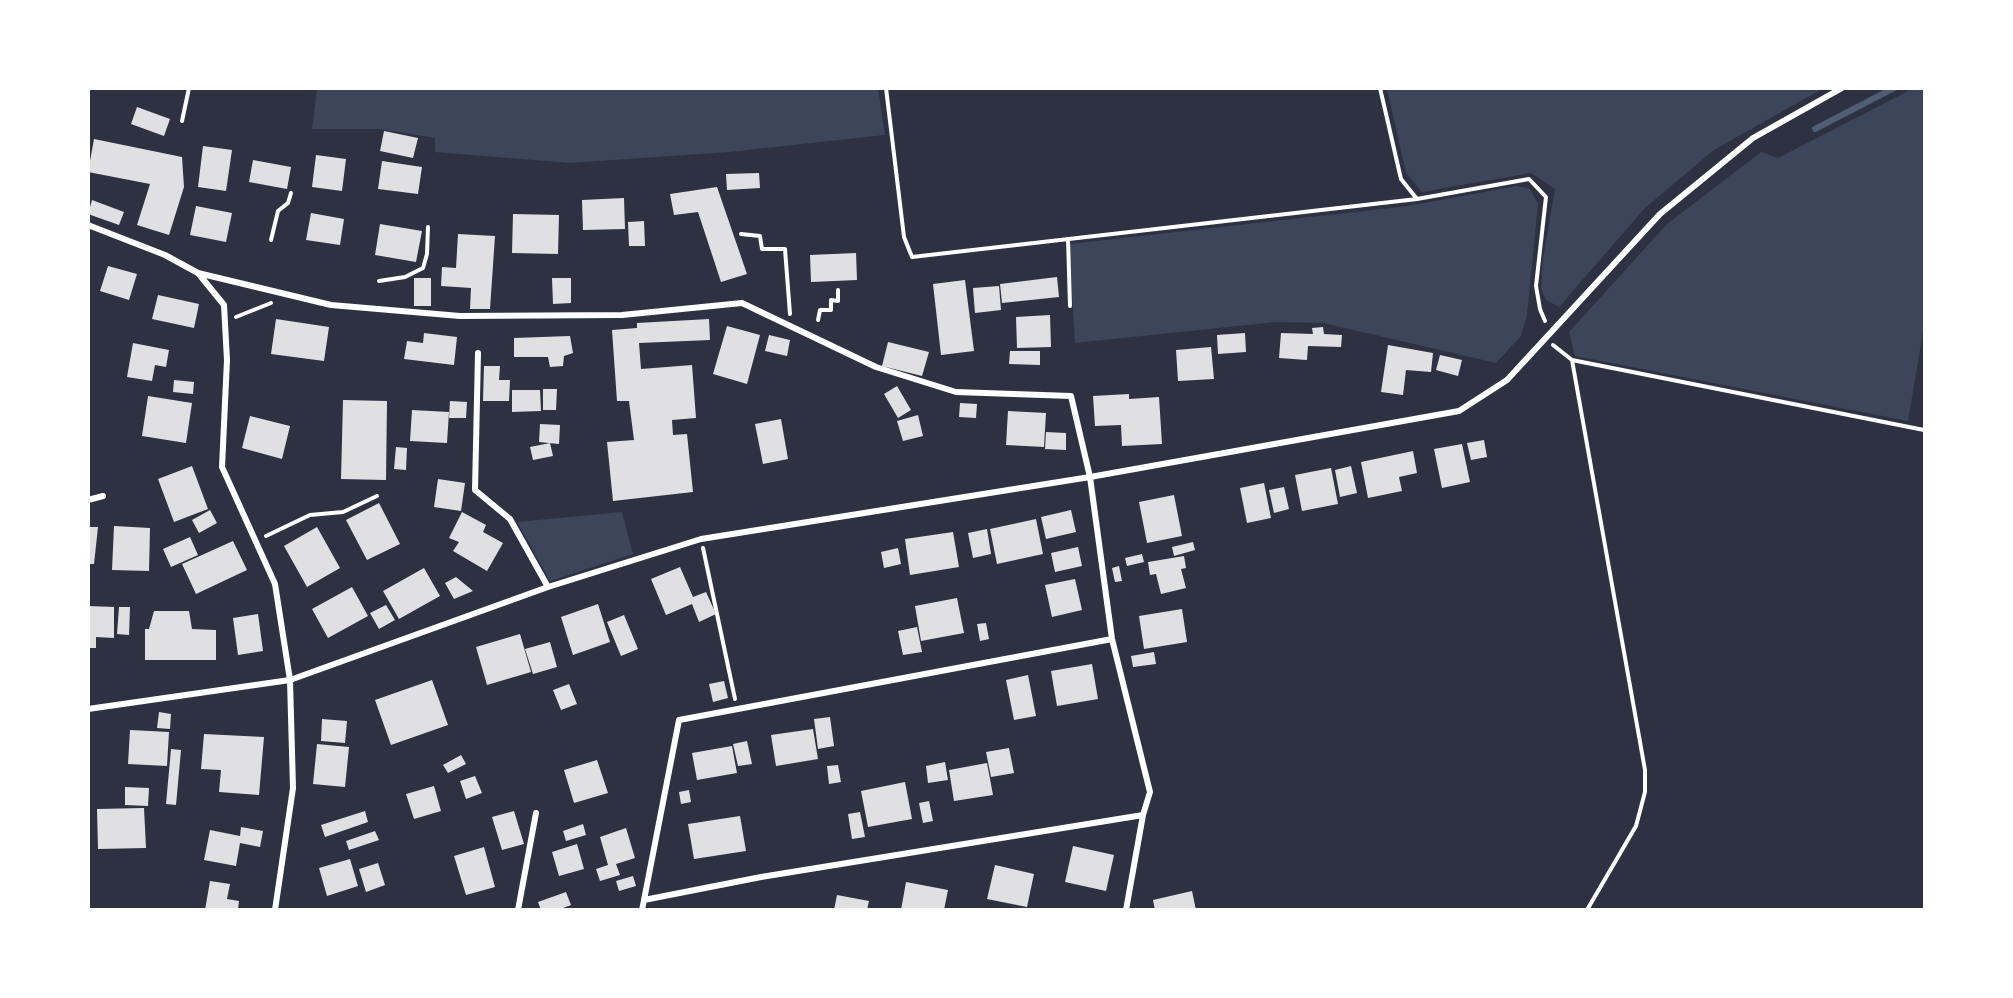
<!DOCTYPE html>
<html>
<head>
<meta charset="utf-8">
<style>
  body { margin:0 }
  #map { position:relative; width:2013px; height:998px; overflow:hidden; background:#2d3142; font-family:"Roboto Serif",serif }
  canvas { display:block }
  .frame { position:absolute; inset:0; border:90px solid #fff; pointer-events:none }
</style>
</head>
<body>
<div id="map">
<canvas width="2013" height="998"></canvas>
<div class="frame"></div>
</div>
<script>
const ctx = document.querySelector('canvas').getContext('2d');
ctx.lineJoin = 'round';
function fill(path, color) { ctx.fillStyle = color; ctx.fill(path, 'evenodd'); }
const poly = rows => new Path2D(rows.map(r => 'M' + r).join(''));
function trace(path, color, width, dash) { ctx.strokeStyle = color; ctx.lineWidth = width; ctx.lineCap = dash ? 'butt' : 'round'; ctx.setLineDash(dash || []); ctx.stroke(path); }
const green = poly([
  [878,88,885,135,729,152,570,163,435,152,435,138,379,129,312,129,317,89],
  [1387,89,1387,88,1822,89,1714,150,1645,208,1559,307,1546,300,1541,289,1543,258,1555,189,1531,173,1422,192,1406,173],
  [1912,89,1924,89,1924,326,1908,421,1575,356,1569,332,1667,224,1761,152,1778,158],
  [1517,186,1530,189,1538,204,1527,315,1521,336,1496,363,1323,323,1276,322,1075,343,1069,244,1408,206],
  [622,512,633,554,550,581,517,522]
]);
const stream = poly([
  [1815,129,1894,88]
]);
const building = poly([
  [137,107,170,119,164,136,131,124],
  [384,131,418,138,413,158,380,151],
  [94,139,182,157,184,187,169,235,137,225,150,184,88,172],
  [203,146,232,150,226,191,198,187],
  [316,155,346,159,342,191,312,187],
  [253,160,291,167,287,189,249,182],
  [382,161,422,167,418,194,378,189],
  [759,173,760,188,727,190,726,174],
  [717,187,747,274,721,282,698,212,674,215,670,194],
  [624,198,625,229,583,230,582,200],
  [92,200,124,212,119,225,88,214],
  [196,206,232,213,226,242,190,235],
  [311,213,344,219,340,245,306,240],
  [513,214,559,215,558,254,512,253],
  [644,221,645,246,629,246,628,222],
  [380,224,422,231,416,262,375,255],
  [458,234,495,236,490,309,470,309,471,288,441,286,442,267,456,268],
  [856,253,857,280,811,282,810,255],
  [108,266,137,274,129,300,100,291],
  [1057,277,1059,297,1002,303,1000,284],
  [414,278,431,278,431,306,414,306],
  [552,278,571,278,571,303,553,304],
  [965,280,974,351,941,355,933,284],
  [999,286,1001,310,975,313,973,288],
  [158,295,199,304,194,328,152,319],
  [1050,315,1051,347,1017,348,1016,317],
  [276,319,329,327,324,361,271,354],
  [709,319,710,340,639,343,641,369,692,365,696,418,672,420,673,435,687,434,693,492,613,501,607,442,634,440,629,401,617,401,612,330,637,328,637,323],
  [727,326,760,335,747,384,713,374],
  [1323,327,1324,334,1342,335,1341,347,1308,346,1307,360,1279,358,1281,333,1313,334,1312,328],
  [424,333,457,337,454,365,404,359,407,341,423,343],
  [1245,333,1246,352,1218,354,1217,335],
  [769,335,790,340,787,356,765,351],
  [570,336,573,353,564,356,563,366,550,367,548,357,514,357,514,338],
  [888,342,929,352,922,376,882,366],
  [133,343,169,350,166,367,155,365,152,381,127,377],
  [1388,345,1433,353,1431,372,1406,370,1403,395,1381,392],
  [1211,347,1214,379,1178,381,1176,350],
  [1010,351,1040,351,1040,365,1009,364],
  [1440,355,1462,360,1458,376,1436,370],
  [484,366,500,366,499,380,510,380,509,401,483,401],
  [174,380,194,382,193,394,173,392],
  [897,386,911,410,898,418,884,394],
  [543,389,557,389,556,410,543,410],
  [512,390,540,390,541,411,512,412],
  [1129,394,1129,399,1159,397,1162,444,1122,446,1121,425,1095,426,1093,396],
  [148,396,192,403,186,443,142,436],
  [343,400,387,401,386,480,341,479],
  [450,401,467,402,466,418,449,418],
  [960,403,977,404,976,418,959,417],
  [412,410,449,412,447,443,410,441],
  [1008,411,1046,413,1044,447,1006,445],
  [918,415,923,436,903,441,897,421],
  [250,416,290,426,282,459,242,448],
  [781,419,788,459,763,464,755,424],
  [540,424,560,425,559,444,539,442],
  [1046,432,1066,433,1066,450,1045,449],
  [1484,440,1487,457,1471,460,1467,443],
  [550,443,553,456,533,460,530,447],
  [1462,444,1470,482,1442,488,1434,449],
  [396,447,407,448,406,470,394,469],
  [1413,451,1417,473,1399,477,1402,491,1368,498,1361,462],
  [192,466,208,509,174,522,158,479],
  [1351,466,1357,493,1340,497,1335,470],
  [1331,468,1338,504,1302,511,1295,475],
  [438,479,465,483,461,511,434,507],
  [1264,483,1271,518,1247,523,1240,488],
  [1284,487,1289,509,1274,513,1269,490],
  [1174,495,1182,536,1147,543,1139,502],
  [379,503,400,544,367,560,346,520],
  [210,510,217,523,199,533,192,520],
  [1071,510,1076,532,1046,539,1041,517],
  [462,512,486,525,483,532,503,543,487,571,453,551,459,542,449,538],
  [1036,519,1043,554,997,564,990,529],
  [114,526,150,528,149,571,112,570],
  [88,527,98,527,94,564,88,564],
  [317,527,340,568,307,587,284,546],
  [987,529,991,554,973,558,968,533],
  [953,532,959,567,910,575,905,539],
  [190,537,198,555,171,567,163,549],
  [233,541,247,570,196,594,182,564],
  [1193,542,1195,550,1174,556,1172,547],
  [1078,547,1082,566,1055,572,1051,553],
  [898,548,901,564,884,568,881,552],
  [1142,554,1144,562,1127,566,1125,558],
  [1184,556,1186,568,1181,569,1186,588,1161,594,1156,574,1150,575,1148,562],
  [1119,566,1122,581,1115,582,1112,568],
  [680,567,693,597,706,592,716,614,699,622,692,604,666,615,651,579],
  [424,568,440,596,399,619,383,591],
  [456,577,473,591,454,599,445,583],
  [1075,579,1082,610,1052,617,1045,585],
  [352,587,368,616,328,638,312,609],
  [957,598,964,633,921,641,915,606],
  [598,604,610,642,573,655,561,617],
  [386,605,395,620,379,629,370,613],
  [88,606,114,607,114,638,96,637,96,648,88,648],
  [119,607,130,607,129,635,117,634],
  [1182,609,1187,642,1144,649,1139,616],
  [154,611,189,611,192,629,216,630,216,660,145,660,145,629,149,629],
  [258,614,263,651,238,655,233,618],
  [624,615,638,649,621,656,607,622],
  [986,623,989,639,980,641,977,624],
  [917,627,922,652,903,655,898,631],
  [520,634,531,672,487,685,476,647],
  [550,642,557,667,533,674,525,649],
  [1154,652,1156,664,1133,667,1131,656],
  [1092,664,1098,699,1057,706,1051,671],
  [1028,675,1036,716,1014,720,1006,680],
  [432,680,448,725,391,745,375,700],
  [724,681,728,698,713,702,709,684],
  [569,684,577,704,561,710,553,690],
  [159,712,171,714,170,729,157,728],
  [830,717,834,746,818,749,814,719],
  [322,719,347,721,345,743,321,741],
  [813,729,818,759,776,766,771,735],
  [130,730,169,732,167,766,128,764],
  [204,734,264,737,259,795,219,792,221,770,201,769],
  [747,741,752,764,738,766,733,744],
  [317,744,349,747,345,787,313,784],
  [732,746,737,773,697,780,692,753],
  [1009,748,1014,773,991,777,986,752],
  [171,749,181,750,176,805,166,804],
  [461,755,466,764,448,773,443,765],
  [597,760,608,793,574,803,564,770],
  [945,762,948,780,928,783,926,766],
  [987,763,993,795,954,801,949,770],
  [838,765,841,782,829,784,827,766],
  [475,776,482,793,466,799,460,781],
  [905,782,912,819,868,827,861,791],
  [434,786,441,811,414,819,406,794],
  [125,787,149,788,148,806,125,805],
  [689,790,691,802,681,804,679,792],
  [929,801,933,821,923,823,919,803],
  [144,808,146,848,98,849,97,809],
  [365,811,368,822,325,837,321,825],
  [514,811,524,844,502,850,492,817],
  [860,812,865,837,852,839,848,814],
  [740,816,746,851,694,859,688,824],
  [583,824,586,835,566,841,563,831],
  [241,827,263,831,260,847,240,843,236,866,204,860,210,830,240,836],
  [626,828,635,858,616,864,620,875,600,881,596,869,608,865,600,837],
  [375,831,379,840,349,850,346,841],
  [577,844,584,869,559,876,552,852],
  [1073,846,1114,855,1106,891,1065,882],
  [484,847,495,887,466,895,454,856],
  [350,859,358,886,327,896,319,868],
  [378,863,385,885,366,892,359,869],
  [995,865,1034,874,1027,907,987,899],
  [633,876,636,886,619,891,616,881],
  [210,881,230,884,227,899,239,901,238,910,205,910],
  [906,882,948,890,944,910,901,910],
  [1192,891,1196,910,1155,910,1153,900],
  [566,892,571,905,558,910,541,910,538,902],
  [837,895,869,901,867,910,834,910]
]);
const path = poly([
  [886,88,904,237,912,257,1417,199,1529,179,1546,197,1536,286,1540,309,1545,321],
  [1380,88,1401,179,1417,199],
  [182,121,189,88],
  [741,234,760,236,762,249,785,249,790,314],
  [1068,239,1070,306],
  [271,240,278,211,288,203,291,193],
  [379,281,405,277,423,268,427,254,428,227],
  [236,317,271,303],
  [818,320,820,310,831,310,831,300,838,301,838,290],
  [1553,345,1572,360,1645,770,1645,792,1636,826,1587,910],
  [1572,360,1924,430],
  [266,536,310,515,343,512,377,496],
  [703,548,735,699]
]);
const minor = poly([
  [88,225,165,255,198,273,224,305,227,360,222,467,275,584,290,680,293,788,275,910],
  [198,273,331,305,460,316,622,315,742,303,876,367,956,392,1071,396,1090,477,1112,639,1150,792,1143,815],
  [478,353,475,490,510,519,548,587],
  [88,500,103,496],
  [88,709,290,680,548,587,701,539,1090,477,1459,411,1507,380,1660,214,1753,138,1842,88],
  [644,900,679,720,1112,639],
  [518,910,536,813],
  [642,910,644,900,761,877,1143,815,1126,910]
]);
fill(green, '#3c4559');
trace(stream, '#4f5d75', 6);
fill(building, '#e0e0e3');
trace(path, '#fff', 4);
trace(minor, '#fff', 6);
</script>
</body>
</html>
